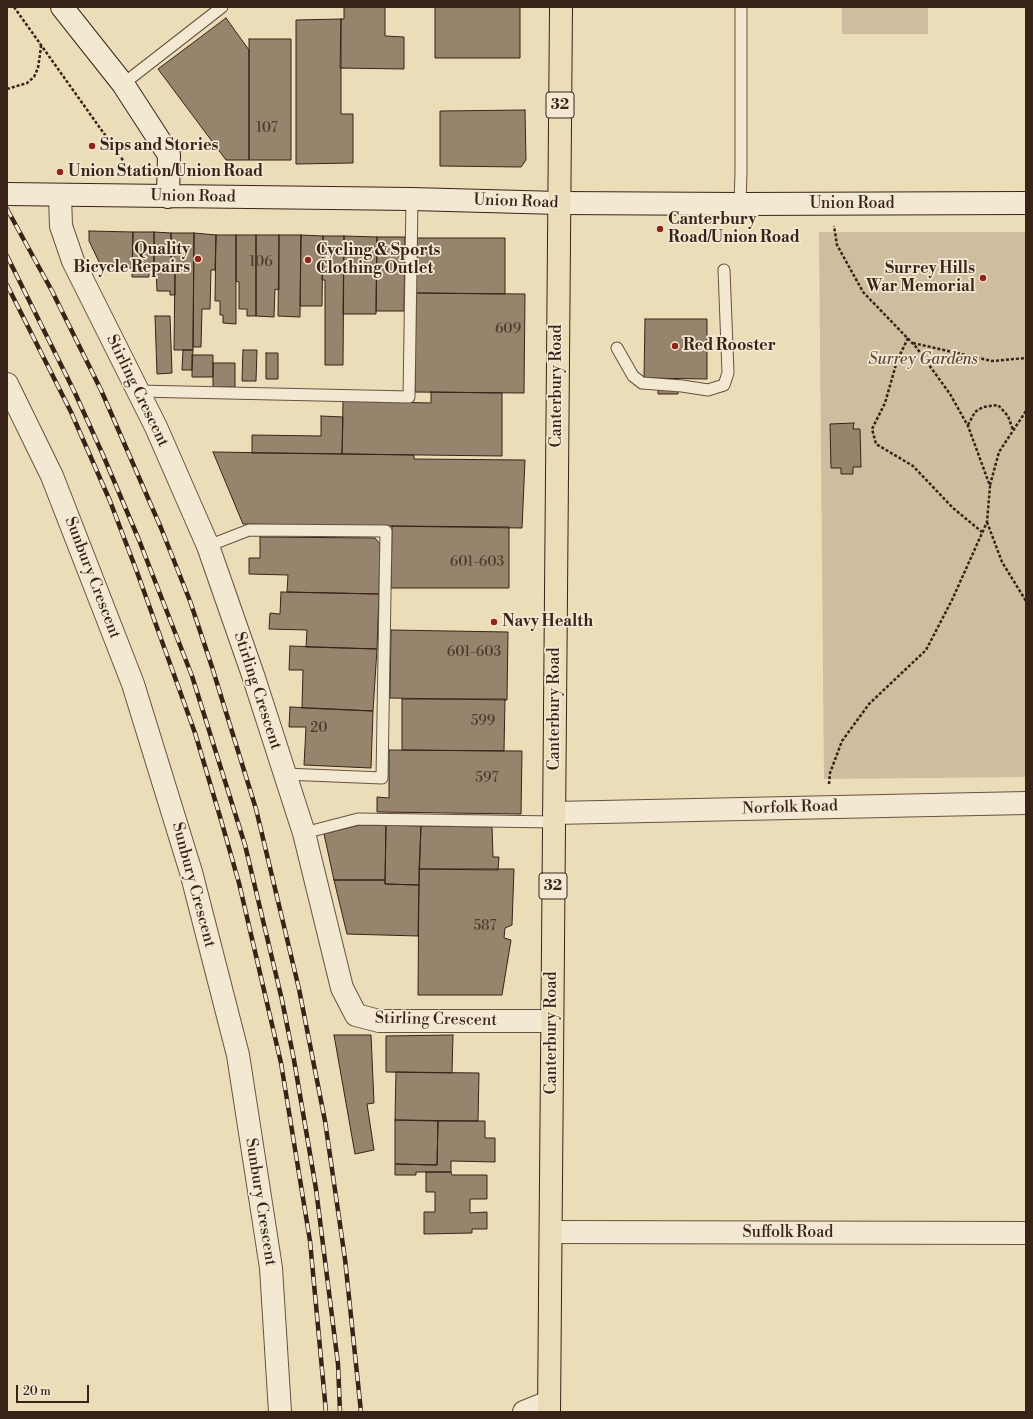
<!DOCTYPE html>
<html>
<head>
<meta charset="utf-8">
<style>
  body { margin:0 }
  #map { position:relative; width:1033px; height:1419px; overflow:hidden; background:#ecddb9; font-family:"Libre Bodoni",serif }
  canvas { display:block }
  .frame { position:absolute; inset:0; border:8px solid #392319; pointer-events:none }
  .scale { position:absolute; left:16px; top:1385px; width:73px; height:18px; box-sizing:border-box; border:2px solid #392319; border-top:0; padding-left:5px; font-size:12px; line-height:14px; white-space:nowrap; color:#392319; -webkit-text-stroke:3px #f3e9d2; paint-order:stroke }
</style>
</head>
<body>
<div id="map">
<canvas width="1033" height="1419"></canvas>
<div class="frame"></div>
<div class="scale">20 m</div>
</div>
<script>
const ctx = document.querySelector('canvas').getContext('2d');
ctx.lineJoin = 'round';
function fill(path, color) { ctx.fillStyle = color; ctx.fill(path, 'evenodd'); }
const poly = rows => new Path2D(rows.map(r => 'M' + r).join(''));
function trace(path, color, width, dash) { ctx.strokeStyle = color; ctx.lineWidth = width; ctx.lineCap = dash ? 'butt' : 'round'; ctx.setLineDash(dash || []); ctx.stroke(path); }
function drawText(font, color, halo, rows, align = 'center') {
  ctx.font = font + ' "Libre Bodoni",serif'; ctx.lineWidth = 3.5; ctx.setLineDash([]); ctx.textBaseline = 'middle'; ctx.strokeStyle = halo; ctx.fillStyle = color; for (const [text, x, y, turn = 0] of rows) {
    ctx.save(); ctx.translate(x, y); ctx.rotate((+turn || 0) * Math.PI / 180); ctx.textAlign = isNaN(turn) ? turn : align; if (halo) ctx.strokeText(text, 0, 0); ctx.fillText(text, 0, 0); ctx.restore();
  }
}
const green = poly([
  [842,7,928,7,928,34,842,34],
  [819,232,1026,232,1026,777,824,779]
]);
const building = poly([
  [344,7,385,7,385,36,404,37,404,69,340,68,341,19,344,19,344,7],
  [435,7,520,7,520,58,435,58,435,7],
  [226,18,249,50,249,160,226,160,158,69,226,18],
  [341,19,341,114,353,114,353,163,296,164,296,20,341,19],
  [249,39,291,39,291,160,249,160,249,39],
  [525,110,526,160,521,167,440,166,440,111,525,110],
  [89,231,133,232,132,268,102,268,89,241,89,231],
  [133,232,154,232,154,263,149,263,149,277,132,277,133,232],
  [154,232,171,233,171,269,175,269,175,295,170,295,170,291,157,291,156,268,154,268,154,232],
  [171,233,194,233,193,350,174,350,175,269,171,269,171,233],
  [194,233,216,235,215,270,211,270,210,309,202,309,201,347,193,347,194,233],
  [216,235,236,235,236,324,223,323,223,315,220,315,220,301,215,301,216,235],
  [236,235,256,235,256,316,247,316,247,309,239,309,239,282,236,281,236,235],
  [256,235,279,235,279,290,275,289,274,317,256,316,256,235],
  [279,235,301,235,300,317,278,316,279,235],
  [301,235,323,236,322,306,300,306,301,235],
  [323,236,344,236,343,365,325,365,325,280,322,280,323,236],
  [344,236,377,237,376,314,343,314,344,236],
  [377,237,405,237,404,311,376,311,377,237],
  [417,238,505,238,505,294,416,293,417,238],
  [416,293,525,294,524,393,415,392,416,293],
  [155,316,170,316,172,373,157,374,155,316],
  [645,319,707,319,707,379,644,378,645,319],
  [183,350,193,350,192,370,182,370,183,350],
  [243,350,257,350,256,381,242,381,243,350],
  [266,353,278,353,278,379,266,379,266,353],
  [192,355,213,355,213,377,192,377,192,355],
  [213,363,235,363,235,387,213,387,213,363],
  [658,379,678,379,678,394,658,394,658,379],
  [431,392,502,393,502,456,342,454,343,401,431,403,431,392],
  [321,416,343,417,342,454,252,453,252,435,321,436,321,416],
  [854,423,853,429,860,429,861,467,853,467,853,474,841,474,841,468,831,468,830,424,854,423],
  [213,452,414,455,414,459,525,460,522,528,243,524,213,452],
  [392,526,509,527,509,588,391,588,392,526],
  [260,537,375,538,380,544,379,594,287,592,288,575,249,574,249,558,260,558,260,537],
  [281,592,379,594,377,649,306,647,307,630,269,629,270,613,280,614,281,592],
  [391,630,508,632,507,700,390,698,391,630],
  [290,646,377,649,373,711,302,708,303,670,289,670,290,646],
  [402,699,505,699,504,751,402,750,402,699],
  [290,707,373,711,371,768,304,765,306,727,289,727,290,707],
  [389,750,522,751,521,814,377,812,377,797,389,798,389,750],
  [359,825,386,825,385,880,334,880,324,834,359,825],
  [386,825,421,826,419,885,385,884,386,825],
  [421,826,492,827,493,857,499,857,498,870,419,869,421,826],
  [419,869,514,869,512,925,505,928,504,938,511,940,502,995,418,995,419,869],
  [334,880,385,880,385,884,419,885,418,936,347,934,334,880],
  [334,1035,371,1035,374,1103,367,1104,374,1150,355,1154,334,1035],
  [453,1035,452,1073,386,1072,386,1036,453,1035],
  [396,1072,479,1073,478,1121,395,1120,396,1072],
  [395,1120,438,1121,437,1165,395,1164,395,1120],
  [438,1121,485,1121,485,1138,495,1138,495,1162,451,1161,451,1172,416,1172,416,1175,395,1175,395,1164,437,1165,438,1121],
  [426,1172,451,1172,452,1175,487,1175,487,1199,470,1199,470,1213,487,1212,487,1229,472,1229,472,1233,424,1234,424,1212,435,1212,435,1192,426,1192,426,1172]
]);
const path = poly([
  [14,7,127,166],
  [7,89,27,83,34,77,38,68,41,47,40,43],
  [908,338,897,361,885,403,872,429,876,444,913,466,953,508,982,532],
  [913,343,992,361,1026,358],
  [968,425,975,412,983,407,998,405,1008,416,1013,430],
  [990,485,999,452,1026,411],
  [987,522,1002,562,1026,601],
  [829,784,830,773,842,741,869,704,926,650,952,600,987,522,990,486,968,426,950,394,916,347,863,292,837,245,834,226]
]);
const lane = poly([
  [123,84,222,7],
  [740,204,741,172,741,7],
  [617,348,633,376,642,383,682,386,708,390,724,385,728,373,724,270],
  [138,391,409,397,412,199],
  [208,546,249,530,386,531,382,778,285,774],
  [304,833,358,819,554,822]
]);
const street = poly([
  [60,195,61,226,73,261,156,427,208,546,253,675,304,833,342,988,356,1015,379,1021,552,1021],
  [7,384,52,476,133,684,191,872,238,1055,271,1268,280,1412],
  [554,813,1026,803],
  [551,1232,1026,1233],
  [524,1412,549,1402]
]);
const secondary = poly([
  [62,7,123,84,169,155,168,197],
  [7,194,412,199,559,203,740,204,1026,203]
]);
const primary = poly([
  [549,1412,561,7]
]);
const rail = poly([
  [7,209,52,291,101,390,161,528,190,601,212,667,256,809,299,989,325,1121,345,1259,361,1412],
  [7,256,75,393,103,455,139,540,192,676,245,845,282,1000,294,1060,316,1189,338,1364,340,1412],
  [7,285,71,412,110,501,137,572,195,733,221,820,239,883,281,1063,310,1241,326,1412]
]);
const markers = [
  [92,146,4,"#8f2418"],
  [60,172,4,"#8f2418"],
  [660,229,4,"#8f2418"],
  [198,259,4,"#8f2418"],
  [308,260,4,"#8f2418"],
  [983,278,4,"#8f2418"],
  [675,346,4,"#8f2418"],
  [494,622,4,"#8f2418"]
];
const numberNames = [
  ["107",267,129],
  ["106",261,263],
  ["609",508,330],
  ["601-603",477,563],
  ["601-603",474,653],
  ["599",483,722],
  ["20",319,729],
  ["597",487,779],
  ["587",485,927]
];
const shields = [
  [560,105,28],
  [553,886,28]
];
const shieldNames = [
  ["32",560,105],
  ["32",553,886]
];
const poiNames = [
  ["Sips and Stories",100,146],
  ["Union Station/Union Road",68,172],
  ["Canterbury",668,220],
  ["Road/Union Road",668,238],
  ["Quality",190,250,"right"],
  ["Bicycle Repairs",190,268,"right"],
  ["Cycling & Sports",316,251],
  ["Clothing Outlet",316,269],
  ["Surrey Hills",975,269,"right"],
  ["War Memorial",975,287,"right"],
  ["Red Rooster",683,346],
  ["Navy Health",502,622]
];
const streetNames = [
  ["Union Road",193,197,1],
  ["Union Road",516,202,2],
  ["Union Road",852,204],
  ["Canterbury Road",557,386,-90],
  ["Stirling Crescent",137,391,64],
  ["Sunbury Crescent",92,578,69],
  ["Stirling Crescent",257,691,72],
  ["Canterbury Road",555,709,-90],
  ["Norfolk Road",790,808,-2],
  ["Sunbury Crescent",193,885,75],
  ["Stirling Crescent",436,1020,1],
  ["Canterbury Road",552,1033,-90],
  ["Sunbury Crescent",260,1202,81],
  ["Suffolk Road",788,1233]
];
const parkNames = [
  ["Surrey Gardens",923,360]
];
fill(green, '#cebd9e');
fill(building, '#96846c');
trace(building, '#392319', 1);
trace(lane, '#665241', 13);
trace(street, '#665241', 24);
trace(secondary, '#392319', 24);
trace(primary, '#392319', 24);
trace(path, '#392319', 2.5, [3, 2]);
trace(lane, '#f3e9d2', 11);
trace(street, '#f3e9d2', 22);
trace(secondary, '#f3e9d2', 22);
trace(primary, '#ecddb9', 22);
trace(rail, '#392319', 4.5);
trace(rail, '#f3e9d2', 3, [9]);
for (const [x, y, r, color] of markers) { const dot = new Path2D(); dot.arc(x, y, r, 0, 2 * Math.PI); ctx.fillStyle = color; ctx.fill(dot); trace(dot, '#f3e9d2', 1.5); }
drawText('14px', '#503b2e', null, numberNames);
for (const [x, y, w] of shields) { const box = new Path2D(); box.roundRect(x - w / 2, y - 13, w, 26, 3); ctx.fillStyle = '#f3e9d2'; ctx.fill(box); trace(box, '#392319', 1); }
drawText('bold 15px', '#392319', null, shieldNames);
drawText('bold 16px', '#392319', '#f3e9d2', poiNames, 'left');
drawText('16px', '#392319', '#f3e9d2', streetNames);
drawText('italic 16px', '#5e4a3a', '#f3e9d2', parkNames);
</script>
</body>
</html>
